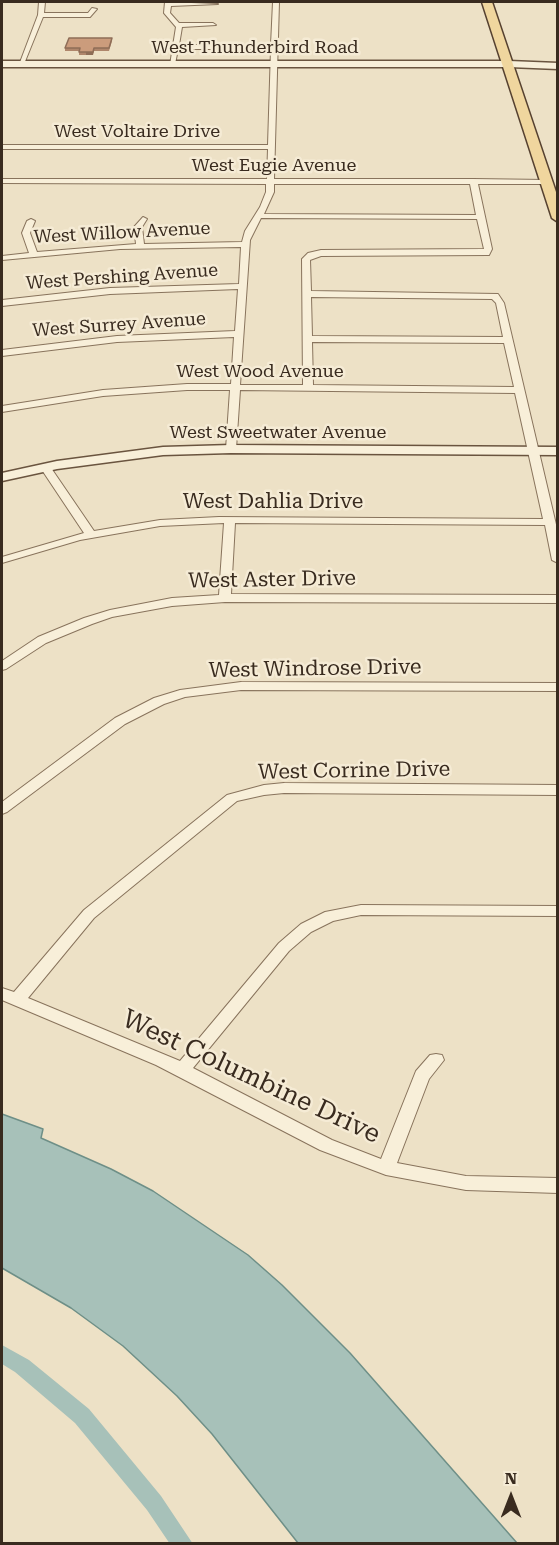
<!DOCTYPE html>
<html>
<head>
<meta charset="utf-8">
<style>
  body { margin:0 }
  #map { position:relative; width:559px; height:1545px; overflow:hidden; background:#ede1c6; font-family:"Roboto Serif",serif }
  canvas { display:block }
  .frame { position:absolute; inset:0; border:3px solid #392b1f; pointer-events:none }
  .north { position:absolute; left:481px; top:1467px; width:60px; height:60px; -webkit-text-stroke:4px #f5ebd5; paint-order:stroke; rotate:0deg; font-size:16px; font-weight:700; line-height:24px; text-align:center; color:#392b1f }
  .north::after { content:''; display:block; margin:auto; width:21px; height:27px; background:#392b1f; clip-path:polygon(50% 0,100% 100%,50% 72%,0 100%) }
</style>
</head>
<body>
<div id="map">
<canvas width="559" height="1545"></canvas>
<div class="frame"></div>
<div class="north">N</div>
</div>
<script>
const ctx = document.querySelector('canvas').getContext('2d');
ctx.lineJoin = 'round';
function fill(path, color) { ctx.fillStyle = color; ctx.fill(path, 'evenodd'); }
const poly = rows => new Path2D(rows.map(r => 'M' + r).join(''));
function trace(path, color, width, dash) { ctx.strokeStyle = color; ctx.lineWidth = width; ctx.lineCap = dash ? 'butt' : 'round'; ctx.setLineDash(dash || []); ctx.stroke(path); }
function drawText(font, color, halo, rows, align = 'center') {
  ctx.font = font + ' "Roboto Serif",serif'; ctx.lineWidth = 5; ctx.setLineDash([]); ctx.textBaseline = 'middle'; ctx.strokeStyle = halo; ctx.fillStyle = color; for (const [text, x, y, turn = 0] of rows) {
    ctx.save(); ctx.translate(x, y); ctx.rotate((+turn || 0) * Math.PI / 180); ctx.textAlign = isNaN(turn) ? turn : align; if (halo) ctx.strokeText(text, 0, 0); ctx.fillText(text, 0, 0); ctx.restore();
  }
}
const water = poly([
  [2,1114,43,1129,41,1138,111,1169,153,1191,248,1255,282,1285,350,1353,517,1543,298,1543,212,1434,177,1396,123,1346,71,1308,2,1268,2,1114]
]);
const canal = poly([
  [2,1345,29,1360,89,1409,161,1496,193,1544,170,1544,147,1510,75,1423,15,1372,2,1364,2,1345]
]);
const street = poly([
  [39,2,45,2,44,13,88,13,92,8,97,9,90,17,43,17,24,64,19,65,38,15,39,2],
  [165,2,218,4,171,6,170,13,179,23,213,23,216,25,182,27,179,45,271,45,273,2,279,2,274,179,473,179,546,180,550,182,546,184,478,184,492,249,489,255,321,256,310,260,311,291,498,294,504,303,558,533,558,563,552,560,545,525,235,523,231,594,558,595,558,603,225,602,172,606,112,617,92,624,46,643,6,669,2,670,2,661,38,637,84,618,110,610,172,598,219,595,224,523,160,526,80,540,2,563,2,557,84,533,40,467,41,465,49,465,94,531,160,520,219,517,543,519,515,393,240,390,236,449,231,452,226,449,230,390,187,390,103,396,2,412,2,406,103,390,187,384,231,384,234,337,117,342,2,356,2,350,117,336,235,331,238,289,110,294,2,306,2,300,110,288,239,284,241,247,120,249,2,260,2,256,29,253,22,233,27,221,31,219,35,221,30,233,37,252,136,244,134,227,143,217,147,219,142,227,144,244,242,242,245,231,260,207,266,192,266,184,2,183,2,179,267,179,268,149,2,149,2,145,268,145,271,49,178,49,175,64,170,65,176,27,164,13,165,2],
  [274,184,470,184,476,215,264,214,274,192,274,184],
  [261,218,477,219,484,249,321,250,308,253,302,259,303,385,240,385,250,240,261,218],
  [311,297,492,299,496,303,503,337,312,336,311,297],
  [312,342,504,343,514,387,313,385,312,342],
  [241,682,558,683,558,691,241,690,185,697,164,704,125,724,7,812,2,814,2,802,115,718,154,698,180,690,241,682],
  [284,783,558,785,558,795,284,793,264,795,237,801,94,918,28,998,180,1061,279,943,301,924,325,912,361,905,558,906,558,916,361,915,333,921,311,932,289,951,193,1068,332,1140,381,1159,416,1071,430,1055,436,1054,442,1055,444,1060,429,1079,397,1163,466,1176,558,1178,558,1193,466,1190,386,1175,320,1150,156,1065,2,1000,2,988,14,992,84,910,227,795,264,785,284,783]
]);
const secondary = poly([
  [2,61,509,61,558,63,558,69,509,67,2,67,2,61],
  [231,445,558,447,558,455,231,453,163,455,57,469,2,481,2,473,57,461,163,447,231,445]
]);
const primary = poly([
  [482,2,492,2,558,198,558,222,552,218,482,2]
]);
const wall = poly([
  [112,41,109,51,94,51,93,55,79,55,79,51,65,51,65,48]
]);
const shadedWall = poly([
  [94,48,93,55,86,55,86,52]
]);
const building = poly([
  [69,38,112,38,109,48,94,48,93,52,79,52,80,48,65,48,69,38]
]);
const farStreetnames = [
  ["West Thunderbird Road",255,48],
  ["West Voltaire Drive",137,132],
  ["West Eugie Avenue",274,166],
  ["West Willow Avenue",122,233,-3],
  ["West Pershing Avenue",122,277,-4],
  ["West Surrey Avenue",119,325,-4],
  ["West Wood Avenue",260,372],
  ["West Sweetwater Avenue",278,433]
];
const streetNames = [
  ["West Dahlia Drive",273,502],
  ["West Aster Drive",272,580,-1],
  ["West Windrose Drive",315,669,-1],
  ["West Corrine Drive",354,771,-1]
];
const nearStreetnames = [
  ["West Columbine Drive",251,1077,25]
];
fill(water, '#a7c1b9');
trace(water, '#6e8f87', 1.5);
fill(canal, '#a7c1b9');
trace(street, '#88735c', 2);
trace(secondary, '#6a543f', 3);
trace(primary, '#564130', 3);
fill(street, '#f8efd9');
fill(secondary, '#f8efd9');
fill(primary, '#f0d69e');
fill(wall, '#af866b');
fill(shadedWall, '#8e6d57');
fill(building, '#cb9c7c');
trace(building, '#8e6d57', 1.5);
drawText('18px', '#392b1f', '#f5ebd5', farStreetnames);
drawText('21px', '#392b1f', '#f5ebd5', streetNames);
drawText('26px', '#392b1f', '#f5ebd5', nearStreetnames);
</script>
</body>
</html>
